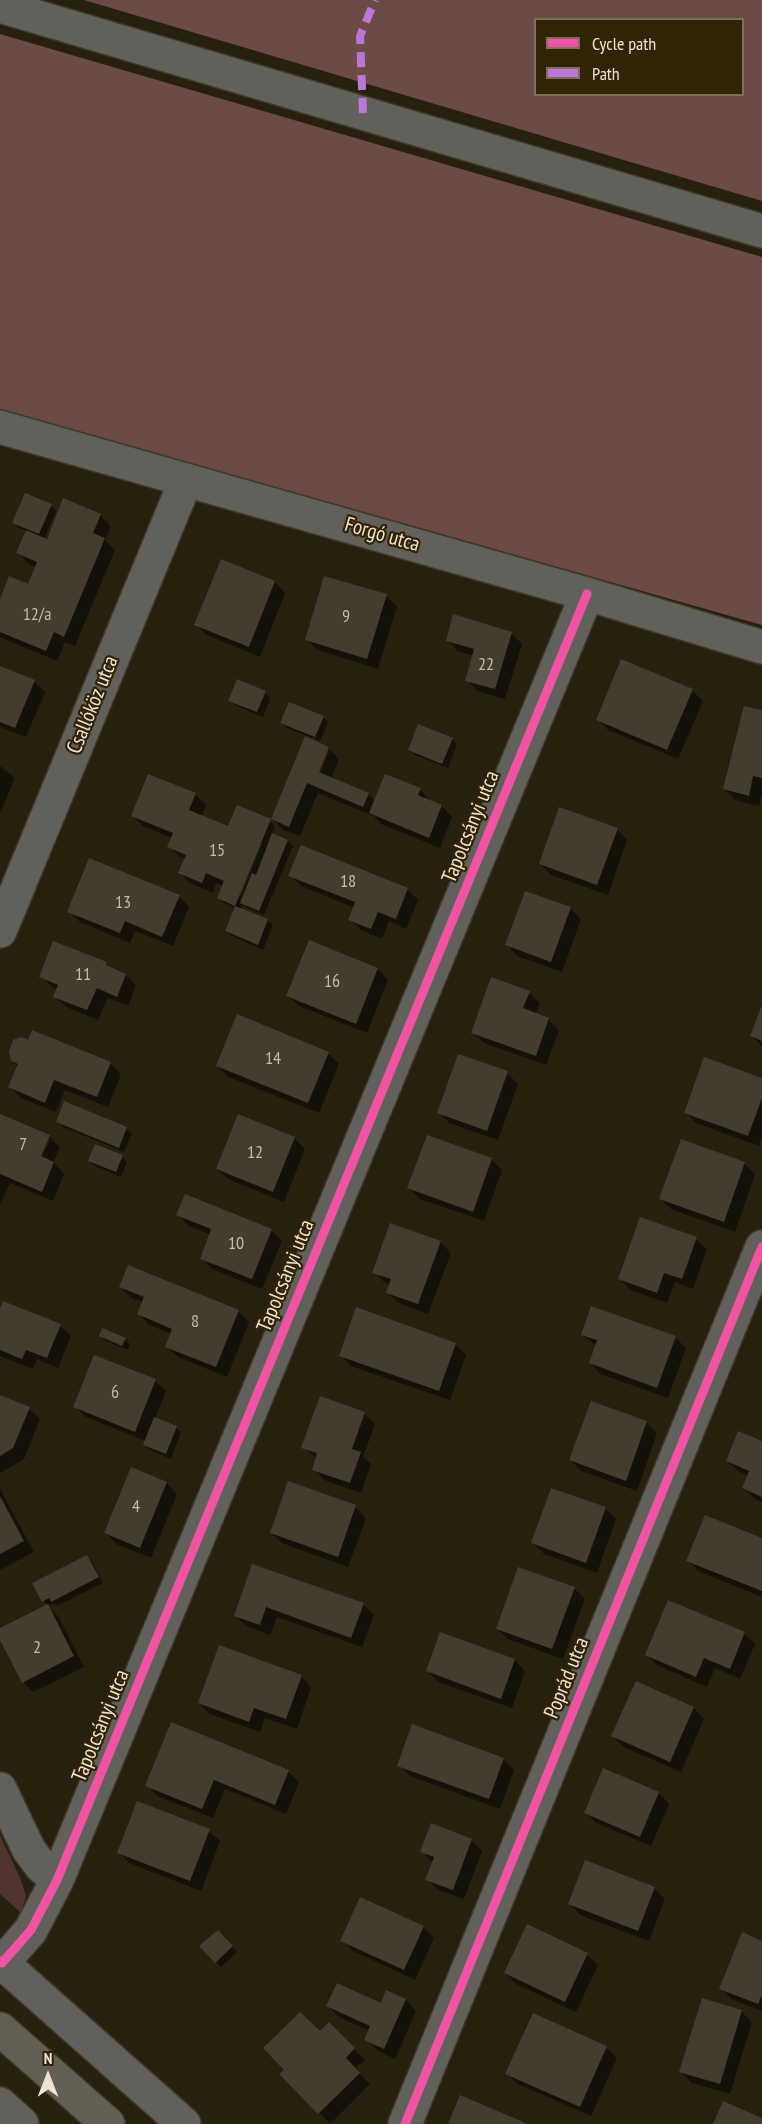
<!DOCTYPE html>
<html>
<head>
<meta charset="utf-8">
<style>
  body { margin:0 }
  #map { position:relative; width:762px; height:2124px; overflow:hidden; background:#27200f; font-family:"PT Sans Narrow",sans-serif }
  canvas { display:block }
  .legend { position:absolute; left:534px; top:18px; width:210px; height:78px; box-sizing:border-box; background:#312305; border:2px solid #7c7058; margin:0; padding:8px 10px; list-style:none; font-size:18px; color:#ede4d4 }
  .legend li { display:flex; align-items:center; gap:12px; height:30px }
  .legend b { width:30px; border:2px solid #7c7058 }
  .north { position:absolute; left:18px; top:2046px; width:60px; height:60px; -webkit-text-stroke:4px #312305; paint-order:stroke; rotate:0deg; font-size:16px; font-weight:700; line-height:24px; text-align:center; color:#ede4d4 }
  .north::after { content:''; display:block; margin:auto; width:21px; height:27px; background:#ede4d4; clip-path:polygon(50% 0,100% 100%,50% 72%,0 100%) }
</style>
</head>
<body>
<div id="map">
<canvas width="762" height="2124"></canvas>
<ul class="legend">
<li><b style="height:8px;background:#f153a3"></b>Cycle path</li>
<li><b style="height:8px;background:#ba77d6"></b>Path</li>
</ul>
<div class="north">N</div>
</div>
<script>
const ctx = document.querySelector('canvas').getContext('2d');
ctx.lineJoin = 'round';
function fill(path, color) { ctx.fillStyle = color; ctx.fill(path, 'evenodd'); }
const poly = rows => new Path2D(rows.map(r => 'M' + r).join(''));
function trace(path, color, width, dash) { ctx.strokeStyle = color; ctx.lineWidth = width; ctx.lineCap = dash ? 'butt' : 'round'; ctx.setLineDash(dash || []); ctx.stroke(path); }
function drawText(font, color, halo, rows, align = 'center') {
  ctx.font = font + ' "PT Sans Narrow",sans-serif'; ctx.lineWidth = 4.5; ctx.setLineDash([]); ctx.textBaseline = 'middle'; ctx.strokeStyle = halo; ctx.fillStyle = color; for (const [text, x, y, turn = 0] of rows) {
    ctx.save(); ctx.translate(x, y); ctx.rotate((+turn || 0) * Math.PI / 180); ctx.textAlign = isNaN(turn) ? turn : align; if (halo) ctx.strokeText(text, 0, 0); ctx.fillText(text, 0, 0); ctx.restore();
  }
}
const green = poly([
  [0,1835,21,1880,26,1896,21,1913,0,1894]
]);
const forest = poly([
  [84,0,762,0,762,201],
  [536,20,742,20,742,94,536,94],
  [0,34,762,257,762,625,0,409]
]);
const shadow = poly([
  [51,505,56,511,44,539,48,541,100,515,111,526,105,540,115,550,75,646,65,642,57,661,0,637,0,603,29,586,37,567,29,564,18,553,27,531,19,528,14,523],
  [222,561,275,582,285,593,260,657,207,635,196,625],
  [386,596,397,606,378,669,318,650,307,640],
  [511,633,522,644,505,699,477,691,467,680,474,656,458,651,447,640],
  [0,667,34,681,45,692,26,737,0,727],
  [692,690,703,701,678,759,608,730,598,719],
  [265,693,270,698,263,717,235,705,230,700],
  [762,712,762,794,759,806,735,800,725,789],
  [323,717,328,722,320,741,287,728,282,723],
  [305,738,328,748,339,759,331,779,368,794,375,801,386,776,420,789,430,801,442,806,452,817,440,848,381,824,374,816,318,793,300,836,283,830,273,819],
  [326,751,329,751,317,780,314,779],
  [452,739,457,744,448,768,415,755,410,749],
  [0,766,15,778,0,813],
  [195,794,206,805,201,817,235,830,270,821,275,826,272,835,288,841,293,846,264,915,247,908,243,904,241,909,267,920,273,925,263,950,232,936,226,931,236,908,224,903,219,898,224,886,216,883,213,893,190,883,180,873,185,859,180,857,169,846,172,838,143,826,133,816],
  [259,844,262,844,241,896,238,895],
  [617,829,627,840,608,895,551,875,540,864],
  [290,875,407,889,418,900,406,929,389,921,382,939,361,930,350,919,355,908,301,886],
  [179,896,189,907,173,946,135,931,130,943,80,922,69,911],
  [570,908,581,919,562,972,517,956,507,945],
  [310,942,378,969,388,980,367,1033,299,1006,288,995],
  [106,963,113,970,126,975,136,986,128,1006,108,998,98,1020,66,1007,55,996,58,990,52,987,41,976],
  [529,993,540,1003,536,1014,548,1019,559,1030,546,1065,484,1043,473,1033],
  [762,1008,762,1046,752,1036],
  [328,1053,339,1064,319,1113,228,1077,218,1066],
  [12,1060,110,1063,121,1074,108,1107,65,1090,56,1112,21,1098,10,1087,19,1067],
  [507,1073,518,1084,498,1140,449,1123,439,1112],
  [762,1079,762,1137,759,1146,696,1123,685,1112],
  [65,1103,126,1129,132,1134,124,1152,63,1127,58,1122],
  [0,1115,49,1136,60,1147,53,1162,64,1174,53,1201,10,1183,0,1205],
  [46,1139,50,1139,39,1163,37,1162],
  [428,1136,492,1160,502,1170,484,1221,420,1199,409,1188],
  [294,1138,305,1149,284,1202,228,1179,217,1169],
  [681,1141,745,1164,755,1174,735,1232,671,1209,661,1199],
  [122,1156,127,1162,121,1177,95,1166,89,1161],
  [178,1215,271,1230,282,1241,262,1289,212,1269,202,1258,211,1235,189,1226],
  [696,1239,707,1249,693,1289,675,1282,667,1303,630,1290,620,1279],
  [440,1242,451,1253,428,1314,399,1303,388,1293,391,1285,385,1283,374,1272],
  [129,1267,239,1312,249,1322,227,1377,178,1357,167,1347,172,1334,149,1325,139,1314,143,1302,131,1298,121,1287],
  [0,1312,60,1326,71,1336,58,1368,37,1359,33,1369,0,1356],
  [582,1335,675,1337,686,1348,668,1398,601,1374,590,1363,597,1346],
  [100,1336,125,1339,130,1344,128,1350,106,1341],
  [455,1344,466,1355,450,1400,351,1366,341,1355],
  [155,1381,166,1391,155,1419,176,1427,181,1432,171,1459,150,1450,144,1445,146,1441,86,1417,75,1406],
  [0,1397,29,1409,40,1419,24,1459,0,1473],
  [364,1413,375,1424,363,1457,371,1464,361,1493,324,1480,314,1469,317,1459,303,1447],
  [646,1423,657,1433,637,1491,581,1471,571,1460],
  [762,1443,762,1502,755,1499,744,1488,749,1476,738,1471,727,1461],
  [167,1483,177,1494,151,1558,116,1544,106,1533],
  [0,1489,34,1552,0,1570],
  [355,1507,366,1518,348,1567,282,1543,271,1532],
  [605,1508,616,1519,597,1573,544,1554,533,1543],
  [762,1540,762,1597,698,1571,688,1560],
  [87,1556,92,1562,103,1583,57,1606,54,1603,48,1606,58,1616,84,1667,33,1692,23,1682,0,1637,0,1629,48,1605,43,1601],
  [253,1566,363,1604,374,1615,362,1647,277,1617,270,1635,246,1626,235,1615],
  [574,1588,585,1599,563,1659,508,1639,497,1629],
  [669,1602,745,1634,755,1644,740,1679,715,1668,707,1687,657,1665,646,1654],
  [515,1660,525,1671,512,1708,438,1682,428,1671],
  [301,1676,311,1687,297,1729,265,1718,260,1732,210,1714,199,1703],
  [636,1683,694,1708,704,1719,681,1772,624,1747,613,1736],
  [172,1724,289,1772,299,1782,286,1814,225,1789,213,1818,157,1796,147,1785],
  [503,1759,514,1770,500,1809,410,1776,399,1765],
  [603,1770,659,1793,669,1804,651,1846,596,1823,586,1812],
  [209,1831,220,1841,201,1891,129,1863,119,1852],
  [471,1840,482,1851,464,1899,438,1890,427,1879,433,1863,422,1851],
  [654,1888,665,1899,649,1941,580,1915,570,1904],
  [527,1926,587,1955,598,1965,576,2012,516,1984,505,1973],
  [423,1927,434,1938,415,1980,353,1951,342,1940],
  [218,1932,237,1952,221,1967,201,1946],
  [762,1942,762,2011,731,1999,721,1988],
  [387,1992,406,2000,416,2011,395,2059,377,2050,366,2039,370,2031,339,2017,328,2006,382,2004],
  [741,2011,752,2022,730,2094,692,2083,681,2072],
  [329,2024,365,2060,355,2069,370,2084,330,2124,282,2074],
  [606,2048,617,2058,591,2116,518,2084,507,2073]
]);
const building = poly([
  [25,493,52,504,39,534,12,523],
  [63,498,101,514,93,533,105,538,64,637,54,632,46,651,0,632,0,599,9,576,28,584,37,562,16,553,26,530,47,539],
  [221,559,275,581,249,647,194,625],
  [324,576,387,594,367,659,305,640],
  [453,614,512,632,495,689,465,681,474,649,446,641],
  [621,659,693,689,667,750,596,720],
  [0,666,35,680,15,728,0,722],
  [237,679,266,691,257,712,228,701],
  [289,702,324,716,315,737,280,723],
  [744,706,762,710,762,778,753,776,749,796,723,789],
  [418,724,453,738,442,764,408,750],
  [305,736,329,747,319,772,369,793,363,807,307,783,289,827,271,819,235,906,217,898,224,881,206,873,202,883,178,873,186,855,167,847,173,833,131,816,148,774,196,793,189,810,228,826,237,805,271,819],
  [385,774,421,788,418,795,442,805,429,838,369,813],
  [559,807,618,828,597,885,539,864],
  [272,833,288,840,259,911,240,903,252,873,256,875],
  [301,845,408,888,396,919,378,912,371,929,348,920,355,902,288,876],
  [89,858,180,895,162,937,125,921,120,933,67,912],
  [525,891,571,907,551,962,505,945],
  [235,906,268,919,258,945,225,931],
  [309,940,378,968,356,1024,286,996],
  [53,941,107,962,106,965,126,974,117,997,97,988,87,1010,53,997,58,985,39,977],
  [491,977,530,991,523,1008,549,1018,536,1056,471,1033],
  [762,1005,762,1041,750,1036],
  [237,1014,329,1052,308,1103,216,1066],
  [32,1030,111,1062,97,1097,54,1080,45,1103,8,1087,18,1064,11,1061,9,1051,13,1040,21,1037,28,1040],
  [458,1054,508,1071,487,1131,437,1113],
  [704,1057,762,1078,762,1098,748,1136,684,1113],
  [64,1101,127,1127,119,1148,56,1122],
  [0,1114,50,1135,41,1156,54,1162,42,1192,0,1174],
  [238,1114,295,1137,273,1192,216,1169],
  [427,1135,492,1158,473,1212,407,1188],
  [681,1139,745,1162,724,1222,659,1199],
  [95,1144,123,1155,116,1172,88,1161],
  [185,1194,272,1229,252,1279,200,1259,211,1229,176,1215],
  [640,1217,697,1237,682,1279,664,1273,657,1293,618,1279],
  [390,1223,441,1241,418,1304,386,1293,391,1279,372,1273],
  [128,1265,239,1310,216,1367,165,1347,172,1329,137,1314,144,1297,119,1287],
  [3,1301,61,1324,47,1358,26,1350,22,1359,0,1350,0,1308],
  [591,1306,676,1336,657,1388,589,1363,597,1340,581,1335],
  [356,1307,456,1343,439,1391,339,1356],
  [102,1328,126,1338,122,1346,99,1336],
  [94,1355,156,1379,135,1432,73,1407],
  [0,1395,30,1407,13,1448,0,1456],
  [320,1396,365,1412,352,1449,361,1452,350,1483,312,1470,317,1453,301,1448],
  [591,1401,647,1421,626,1481,569,1460],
  [154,1417,177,1426,166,1454,143,1445],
  [738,1431,762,1441,762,1497,742,1488,749,1471,726,1461],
  [131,1467,167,1482,140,1548,104,1533],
  [288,1481,356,1505,338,1557,270,1533],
  [551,1488,606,1507,586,1563,531,1543],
  [0,1496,24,1541,0,1554],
  [705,1515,762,1538,762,1591,686,1561],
  [87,1555,99,1577,51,1602,49,1598,42,1602,32,1583],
  [252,1564,364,1603,351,1638,266,1607,260,1625,234,1616],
  [518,1567,575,1587,552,1649,496,1629],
  [668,1600,745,1632,730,1669,704,1658,696,1677,645,1655],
  [48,1604,74,1656,22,1683,0,1640,0,1628],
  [440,1632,515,1659,501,1699,426,1671],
  [219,1645,302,1675,286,1719,254,1708,249,1722,198,1703],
  [636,1681,694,1707,670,1762,611,1736],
  [171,1722,289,1770,275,1805,214,1780,202,1809,145,1786],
  [412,1724,504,1758,489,1799,397,1766],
  [603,1768,659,1792,640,1837,584,1813],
  [137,1801,210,1829,190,1881,117,1853],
  [431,1823,472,1839,453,1890,425,1880,434,1857,420,1852],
  [585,1860,655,1887,638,1931,568,1904],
  [360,1897,424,1926,404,1970,340,1941],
  [527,1924,588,1953,565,2002,504,1973],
  [218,1930,233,1946,215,1963,199,1946],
  [742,1932,762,1941,762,1995,758,2004,719,1989],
  [337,1983,381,2003,386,1990,406,1999,384,2049,364,2040,370,2026,326,2006],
  [702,1998,742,2010,720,2084,679,2072],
  [300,2012,320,2031,329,2022,355,2048,346,2058,360,2073,318,2114,279,2074,284,2070,263,2048],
  [533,2013,607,2046,580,2107,505,2074],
  [460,2095,528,2124,448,2124],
  [723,2101,762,2118,762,2124,713,2124]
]);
const minor = poly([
  [0,6,762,231],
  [0,427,587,594,762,647],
  [0,931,186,480],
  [0,1789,29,1850,41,1866,57,1880],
  [0,1961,184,2124],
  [2,1963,31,1930,57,1880,587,594],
  [0,2104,22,2124],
  [405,2124,762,1247]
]);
const major = poly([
  [0,2029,108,2124]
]);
const quiet = poly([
  [363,113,360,36,375,0]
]);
const cycleway = poly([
  [0,1961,2,1963,31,1930,57,1880,587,594],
  [405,2124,762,1247]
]);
const numberNames = [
  ["12/a",37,615],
  ["9",346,617],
  ["22",486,665],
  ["15",217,851],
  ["18",348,882],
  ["13",123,903],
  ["11",83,975],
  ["16",332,982],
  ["14",273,1059],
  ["7",23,1145],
  ["12",255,1153],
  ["10",236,1244],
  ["8",195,1322],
  ["6",115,1393],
  ["4",136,1507],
  ["2",37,1648]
];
const streetNames = [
  ["Forgó utca",382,535,16],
  ["Csallóköz utca",93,705,-68],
  ["Tapolcsányi utca",471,827,-68],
  ["Tapolcsányi utca",286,1276,-68],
  ["Poprád utca",567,1678,-68],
  ["Tapolcsányi utca",101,1726,-68]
];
fill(green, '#4f342f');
fill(forest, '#6c4a45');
fill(shadow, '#0007');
fill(building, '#443c2f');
trace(minor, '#413b2c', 36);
trace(major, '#413b2c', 36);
trace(minor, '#61605a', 33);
trace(major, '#626055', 33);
trace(quiet, '#ba77d6', 8, [15, 8]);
trace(cycleway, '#f153a3', 9);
drawText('18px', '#c3baab', null, numberNames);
drawText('21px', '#ede4d4', '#312305', streetNames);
</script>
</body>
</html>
